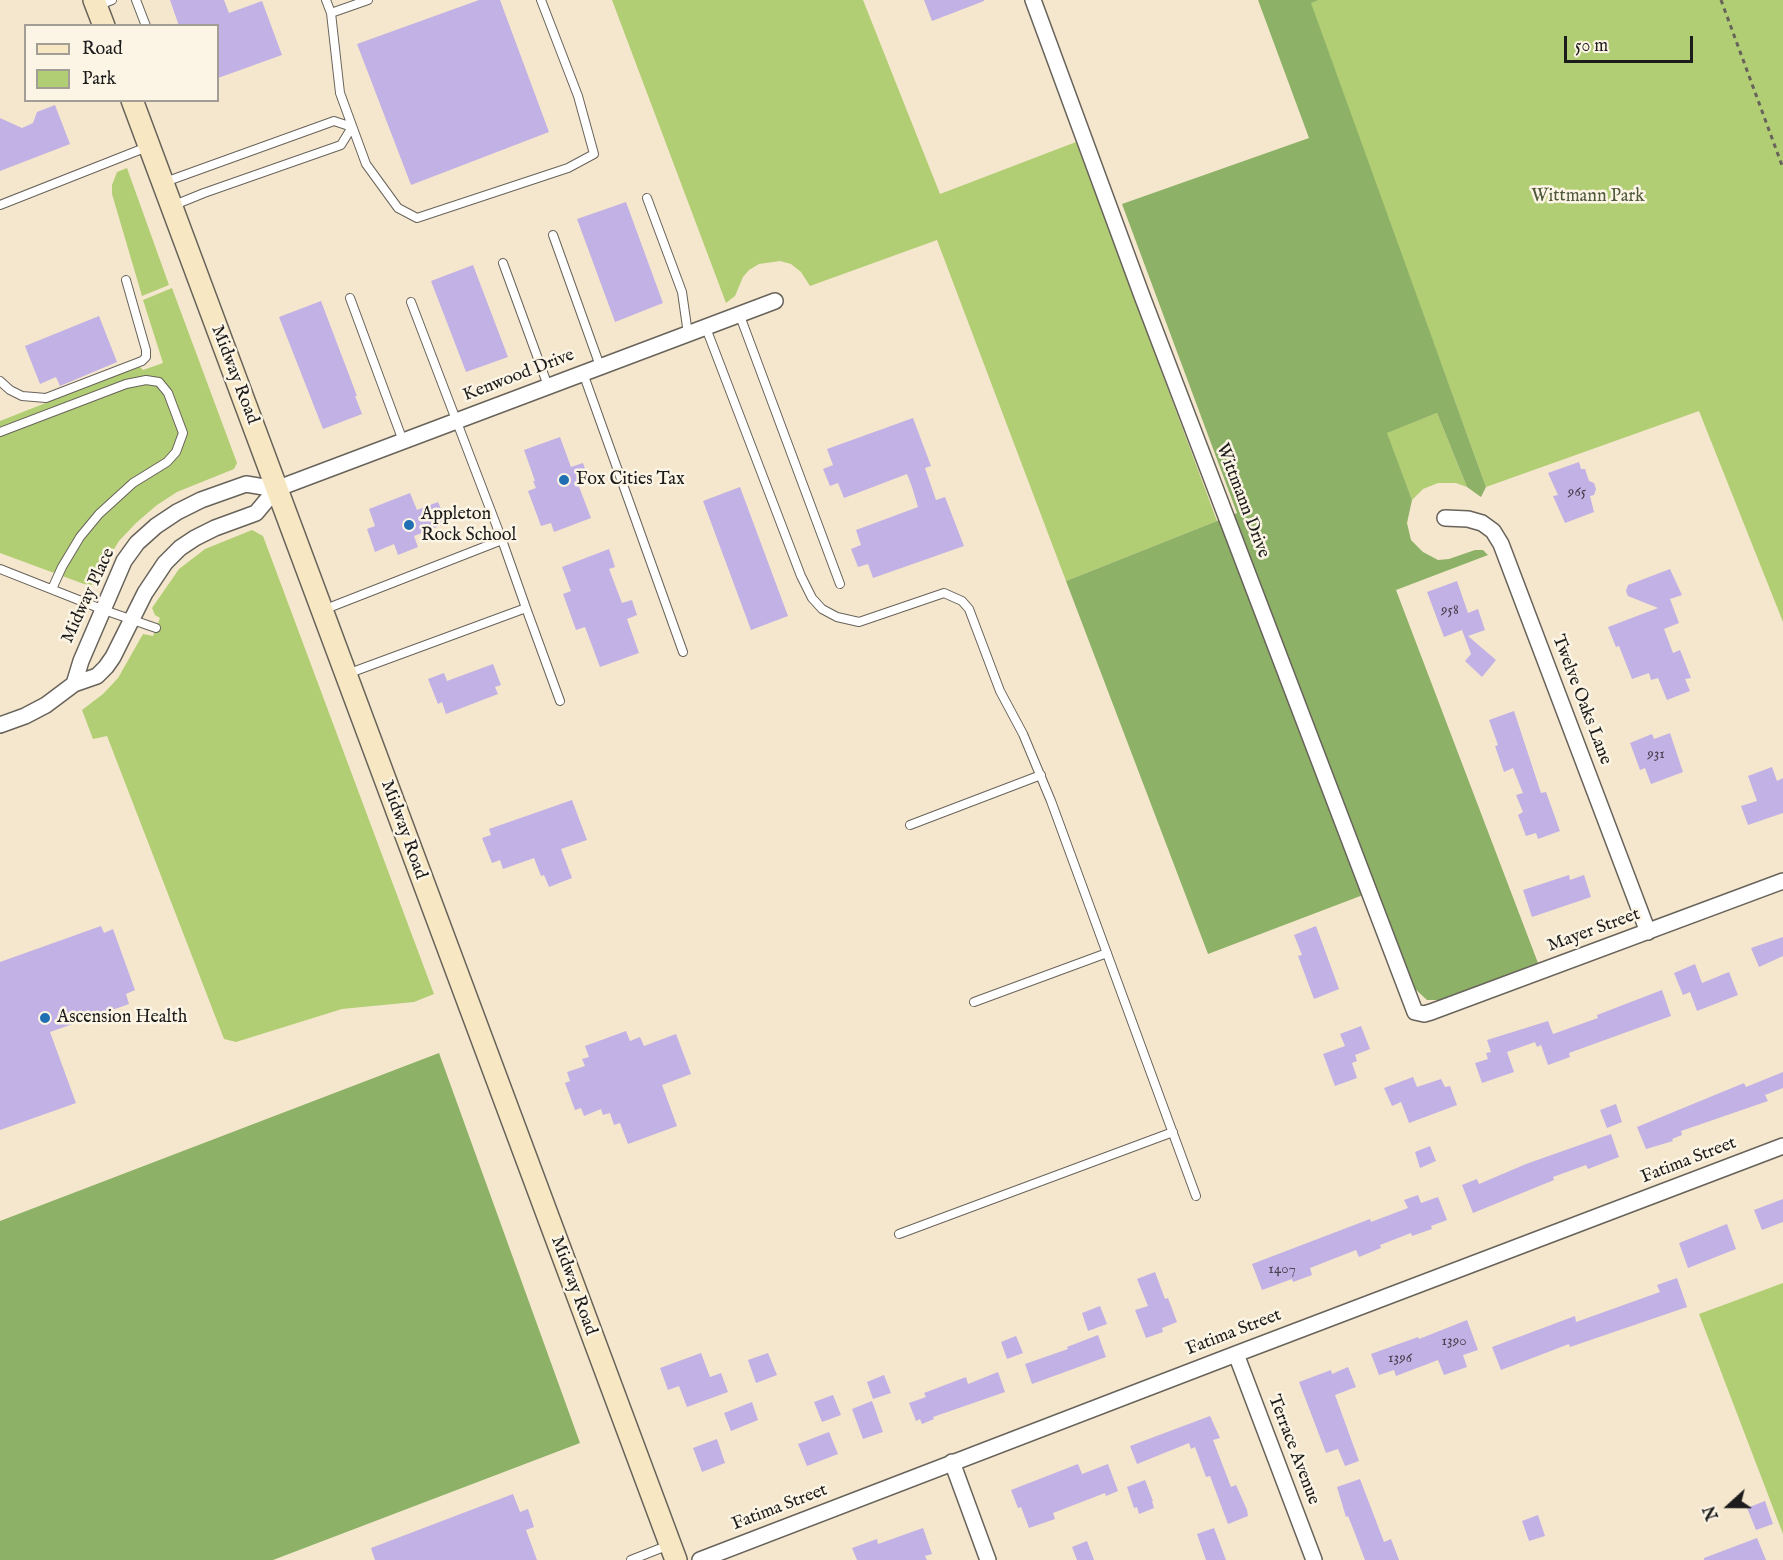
<!DOCTYPE html>
<html>
<head>
<meta charset="utf-8">
<style>
  body { margin:0 }
  #map { position:relative; width:1783px; height:1560px; overflow:hidden; background:#f5e7ce; font-family:"IM FELL English",serif }
  canvas { display:block }
  .legend { position:absolute; left:24px; top:24px; width:195px; height:78px; box-sizing:border-box; background:#fcf5e5; border:2px solid #a29e95; margin:0; padding:8px 10px; list-style:none; font-size:18px; color:#1c1c1c }
  .legend li { display:flex; align-items:center; gap:12px; height:30px }
  .legend b { width:30px; border:2px solid #a29e95 }
  .north { position:absolute; left:1699px; top:1476px; width:60px; height:60px; -webkit-text-stroke:4px #fcf5e5; paint-order:stroke; rotate:249deg; font-size:16px; font-weight:700; line-height:24px; text-align:center; color:#1c1c1c }
  .north::after { content:''; display:block; margin:auto; width:21px; height:27px; background:#1c1c1c; clip-path:polygon(50% 0,100% 100%,50% 72%,0 100%) }
  .scale { position:absolute; left:1564px; top:36px; width:129px; height:27px; box-sizing:border-box; border:3px solid #1c1c1c; border-top:0; padding-left:8px; font-size:18px; line-height:21px; white-space:nowrap; color:#1c1c1c; -webkit-text-stroke:4px #fcf5e5; paint-order:stroke }
</style>
</head>
<body>
<div id="map">
<canvas width="1783" height="1560"></canvas>
<ul class="legend">
<li><b style="height:8px;background:#f7e8c3"></b>Road</li>
<li><b style="height:16px;background:#b2ce74"></b>Park</li>
</ul>
<div class="north">N</div>
<div class="scale">50 m</div>
</div>
<script>
const ctx = document.querySelector('canvas').getContext('2d');
ctx.lineJoin = 'round';
function fill(path, color) { ctx.fillStyle = color; ctx.fill(path, 'evenodd'); }
const poly = rows => new Path2D(rows.map(r => 'M' + r).join(''));
function trace(path, color, width, dash) { ctx.strokeStyle = color; ctx.lineWidth = width; ctx.lineCap = dash ? 'butt' : 'round'; ctx.setLineDash(dash || []); ctx.stroke(path); }
function drawText(font, color, halo, rows, align = 'center') {
  ctx.font = font + ' "IM FELL English",serif'; ctx.lineWidth = 5; ctx.setLineDash([]); ctx.textBaseline = 'middle'; ctx.strokeStyle = halo; ctx.fillStyle = color; for (const [text, x, y, turn = 0] of rows) {
    ctx.save(); ctx.translate(x, y); ctx.rotate((+turn || 0) * Math.PI / 180); ctx.textAlign = isNaN(turn) ? turn : align; if (halo) ctx.strokeText(text, 0, 0); ctx.fillText(text, 0, 0); ctx.restore();
  }
}
const green = poly([
  [612,0,863,0,940,194,1076,142,1217,521,1066,581,937,240,810,286,801,272,791,264,780,261,759,264,749,270,743,277,735,296,726,303],
  [1319,0,1783,0,1783,622,1699,411,1486,487,1310,3],
  [127,168,169,285,142,296,112,194,112,185,117,172],
  [172,288,237,463,234,469,177,492,157,505,136,523,119,541,92,585,84,584,0,553,0,421,139,366,143,370,163,363,143,300],
  [1437,413,1467,487,1456,483,1438,483,1423,489,1412,500,1386,433],
  [252,530,263,536,434,994,414,1002,342,1009,236,1042,224,1039,107,736,93,739,82,710,103,694,118,678,143,634,153,636,160,618,155,615,152,608,179,569,205,549],
  [1783,1283,1783,1534,1699,1314]
]);
const forest = poly([
  [1258,0,1319,0,1311,3,1486,487,1481,497,1467,487,1437,413,1387,433,1412,500,1407,523,1411,540,1423,552,1438,560,1449,559,1475,550,1483,550,1488,555,1396,590,1538,963,1439,1000,1427,1000,1413,987,1363,895,1208,954,1066,581,1237,513,1122,204,1309,138],
  [439,1053,580,1443,273,1560,0,1560,0,1221]
]);
const building = poly([
  [170,0,224,0,229,13,262,1,282,55,218,78,218,26,179,26],
  [479,0,500,0,549,132,411,185,357,44],
  [924,0,984,0,984,1,932,21],
  [55,105,70,144,0,171,0,118,22,128,33,123,37,112],
  [626,202,663,303,615,322,577,219],
  [473,265,508,357,466,372,431,281],
  [321,301,357,396,355,396,362,414,323,429,279,317],
  [99,316,117,362,60,386,56,377,40,384,25,346],
  [913,418,931,466,925,468,936,500,945,497,964,546,873,578,868,564,858,567,851,549,861,545,856,530,918,507,912,487,907,474,844,498,838,483,830,486,823,469,833,465,827,449],
  [560,437,571,467,583,463,589,480,578,484,591,518,554,532,551,523,541,526,528,491,536,488,533,481,535,481,524,450],
  [1579,462,1581,469,1585,469,1589,481,1594,483,1596,489,1594,495,1590,496,1594,512,1565,523,1553,496,1558,495,1548,473],
  [740,487,788,616,751,630,703,501],
  [410,493,417,510,438,502,447,523,414,536,418,547,398,555,394,544,375,552,367,529,375,526,369,509],
  [609,549,615,567,609,569,622,603,632,600,637,615,627,619,639,653,600,667,585,627,576,630,563,594,571,591,562,567],
  [1670,569,1682,595,1670,599,1679,623,1664,629,1673,653,1680,650,1691,678,1685,679,1690,691,1667,700,1658,678,1651,680,1649,673,1632,679,1619,646,1616,647,1608,627,1658,608,1628,596,1626,591,1628,585],
  [1457,581,1468,613,1478,609,1485,630,1468,636,1496,660,1482,677,1465,661,1471,654,1462,630,1444,637,1427,592],
  [493,664,501,685,495,687,498,694,446,714,442,702,438,704,428,679,444,673,447,681],
  [1514,711,1541,793,1546,792,1560,831,1538,839,1536,833,1526,836,1518,815,1523,812,1516,795,1523,793,1513,768,1504,772,1495,746,1498,745,1489,720],
  [1670,733,1683,772,1651,784,1645,768,1640,770,1630,743,1652,734,1654,739],
  [1772,767,1777,781,1783,778,1783,813,1748,825,1741,806,1757,801,1748,776],
  [572,800,587,840,561,849,572,878,549,887,544,875,541,876,534,858,503,869,500,860,492,863,482,838,491,835,489,829],
  [1569,875,1570,880,1584,875,1591,897,1532,917,1523,890],
  [101,926,104,933,113,929,135,990,126,994,129,1004,50,1032,76,1103,0,1130,0,962],
  [1316,926,1339,989,1314,999,1298,956,1302,955,1294,935],
  [1783,937,1783,956,1759,967,1751,948],
  [1695,964,1702,983,1729,972,1738,995,1697,1011,1690,992,1683,995,1674,973],
  [1662,990,1671,1016,1569,1053,1570,1057,1548,1065,1541,1045,1537,1047,1535,1042,1507,1052,1514,1072,1482,1083,1475,1063,1488,1059,1486,1053,1491,1052,1487,1040,1548,1021,1553,1034,1598,1018,1597,1015],
  [1361,1026,1370,1049,1355,1055,1357,1061,1352,1063,1357,1078,1335,1086,1323,1054,1345,1046,1340,1034],
  [626,1031,630,1041,640,1037,644,1046,676,1034,691,1074,662,1085,677,1126,628,1144,620,1123,614,1125,610,1113,603,1115,601,1109,584,1116,581,1108,575,1110,565,1083,570,1081,567,1072,585,1066,582,1059,589,1057,585,1046],
  [1783,1072,1783,1088,1765,1095,1768,1101,1681,1131,1682,1135,1672,1139,1673,1141,1646,1149,1637,1127,1744,1083,1746,1087],
  [1413,1077,1417,1087,1441,1079,1445,1087,1450,1086,1457,1105,1409,1123,1401,1102,1392,1106,1384,1088],
  [1616,1104,1622,1122,1607,1128,1600,1110],
  [1611,1134,1619,1157,1588,1169,1586,1165,1553,1177,1554,1180,1473,1213,1462,1185,1477,1179,1479,1184,1526,1164],
  [1430,1146,1436,1161,1420,1168,1415,1152],
  [1418,1195,1421,1203,1438,1197,1447,1220,1431,1226,1432,1229,1412,1236,1411,1233,1380,1245,1381,1248,1359,1257,1356,1250,1310,1268,1312,1275,1293,1282,1292,1279,1262,1290,1252,1264,1370,1219,1371,1222,1408,1208,1404,1200],
  [1783,1199,1783,1222,1762,1230,1754,1210],
  [1727,1224,1736,1249,1688,1268,1679,1243],
  [1155,1272,1165,1299,1168,1298,1177,1322,1162,1328,1163,1332,1146,1338,1135,1310,1148,1306,1137,1279],
  [1677,1278,1687,1307,1570,1347,1569,1344,1501,1370,1492,1347,1575,1316,1576,1322,1660,1292,1657,1285],
  [1100,1306,1107,1324,1088,1331,1082,1313],
  [1467,1320,1478,1350,1463,1355,1467,1367,1444,1375,1438,1360,1396,1376,1394,1370,1379,1375,1371,1354,1418,1337,1419,1339],
  [1098,1335,1106,1357,1032,1384,1025,1364,1068,1349,1067,1347],
  [1016,1336,1023,1353,1007,1359,1001,1342],
  [701,1353,710,1377,721,1373,728,1392,687,1407,679,1386,668,1390,660,1368],
  [768,1353,777,1375,756,1383,748,1360],
  [1348,1367,1356,1387,1335,1395,1359,1461,1345,1466,1338,1449,1326,1453,1299,1382,1331,1370,1332,1374],
  [998,1372,1005,1392,933,1417,934,1419,922,1424,920,1419,916,1421,909,1403,926,1397,924,1393,966,1377,968,1384],
  [884,1375,891,1393,873,1399,867,1382],
  [833,1395,841,1415,822,1422,814,1402],
  [872,1401,883,1432,863,1439,852,1409],
  [752,1402,758,1420,731,1431,724,1413],
  [1210,1416,1220,1438,1213,1440,1231,1487,1236,1485,1247,1510,1248,1516,1228,1524,1210,1476,1206,1477,1195,1447,1191,1449,1189,1443,1137,1464,1130,1446],
  [829,1432,838,1454,807,1466,798,1444],
  [717,1439,725,1463,702,1472,693,1448],
  [1078,1464,1082,1474,1108,1464,1118,1491,1106,1496,1105,1493,1053,1513,1055,1519,1029,1528,1021,1507,1018,1508,1011,1490],
  [1360,1479,1384,1542,1391,1539,1399,1560,1365,1560,1354,1531,1348,1516,1346,1517,1337,1487],
  [1145,1480,1153,1501,1152,1501,1154,1508,1139,1514,1137,1507,1134,1508,1127,1487],
  [513,1494,520,1512,528,1509,534,1527,526,1530,537,1560,375,1560,371,1548],
  [1765,1501,1773,1524,1756,1530,1747,1508],
  [1538,1515,1545,1536,1529,1541,1522,1521],
  [923,1528,932,1554,925,1556,927,1560,857,1560,852,1548,877,1539,878,1544],
  [1214,1528,1226,1560,1206,1560,1197,1534],
  [1757,1538,1766,1560,1704,1560,1704,1558],
  [1087,1541,1094,1560,1077,1560,1072,1547]
]);
const path = poly([
  [1721,0,1783,168]
]);
const lane = poly([
  [136,0,146,26],
  [326,0,331,13],
  [368,0,331,13,340,93,366,164,398,208,417,218,568,168,594,154,578,96,541,0],
  [97,6,112,0],
  [165,182,334,121,352,127],
  [647,198,682,292,688,334],
  [0,205,147,147],
  [172,206,204,193,341,145,352,127],
  [553,235,600,366],
  [503,263,548,386],
  [350,298,403,441],
  [740,316,840,584],
  [706,328,801,576,812,598,822,609,837,617,859,622,944,593,962,601,969,609,1000,691,1023,734,1051,801,1196,1196],
  [583,373,683,652],
  [0,381,10,390,22,396,46,398,142,361,146,357,146,350,126,280],
  [0,432,126,384,146,380,159,382,168,393,183,433,176,452,167,462,133,483,99,514,80,537,62,567,52,589],
  [0,569,104,610,156,628],
  [526,608,560,701],
  [323,610,502,540,411,302],
  [347,674,526,608,502,540],
  [910,825,1041,775],
  [974,1002,1107,953],
  [899,1234,1173,1132],
  [631,1560,669,1545]
]);
const street = poly([
  [1033,0,1142,296,1415,1012,1424,1014,1431,1012,1783,881],
  [1445,518,1468,519,1482,523,1493,531,1501,544,1648,932],
  [74,684,81,661,124,561,137,543,156,526,177,512,201,500,246,484,276,489,775,301],
  [0,725,25,716,46,705,74,684,97,676,106,667,113,657,145,593,165,563,180,548,195,538,215,528,256,513,276,489],
  [1236,1354,1314,1560],
  [952,1462,988,1560],
  [700,1560,1236,1354,1783,1146]
]);
const secondary = poly([
  [94,0,104,26],
  [132,100,676,1560]
]);
const markers = [
  [564,480,6,"#1f6fb2"],
  [409,525,6,"#1f6fb2"],
  [45,1018,6,"#1f6fb2"]
];
const numberNames = [
  ["965",1577,493],
  ["958",1450,611],
  ["931",1656,755],
  ["1407",1282,1270],
  ["1390",1454,1342],
  ["1396",1400,1359]
];
const parkNames = [
  ["Wittmann Park",1588,197]
];
const streetNames = [
  ["Midway Road",234,375,69],
  ["Kenwood Drive",519,376,-21],
  ["Wittmann Drive",1242,501,69],
  ["Midway Place",89,596,-65],
  ["Twelve Oaks Lane",1581,700,69],
  ["Midway Road",403,830,70],
  ["Mayer Street",1594,931,-20],
  ["Fatima Street",1689,1161,-21],
  ["Midway Road",573,1286,70],
  ["Fatima Street",1234,1333,-21],
  ["Terrace Avenue",1293,1450,69],
  ["Fatima Street",780,1508,-21]
];
const poiNames = [
  ["Fox Cities Tax",576,480],
  ["Appleton",421,515],
  ["Rock School",421,536],
  ["Ascension Health",57,1018]
];
fill(green, '#b2ce74');
fill(forest, '#8db166');
fill(building, '#c2b1e4');
trace(lane, '#68635a', 10);
trace(street, '#68635a', 18);
trace(secondary, '#68635a', 24);
trace(path, '#68635a', 3, [4.5, 4.5]);
trace(lane, '#fff', 8);
trace(street, '#fff', 15);
trace(secondary, '#f7e8c3', 21);
for (const [x, y, r, color] of markers) { const dot = new Path2D(); dot.arc(x, y, r, 0, 2 * Math.PI); ctx.fillStyle = color; ctx.fill(dot); trace(dot, '#fcf5e5', 2); }
drawText('15px', '#46414e', null, numberNames);
drawText('18px', '#505a3b', '#fcf5e5', parkNames);
drawText('18px', '#1c1c1c', '#fcf5e5', streetNames);
drawText('18px', '#1c1c1c', '#fcf5e5', poiNames, 'left');
</script>
</body>
</html>
